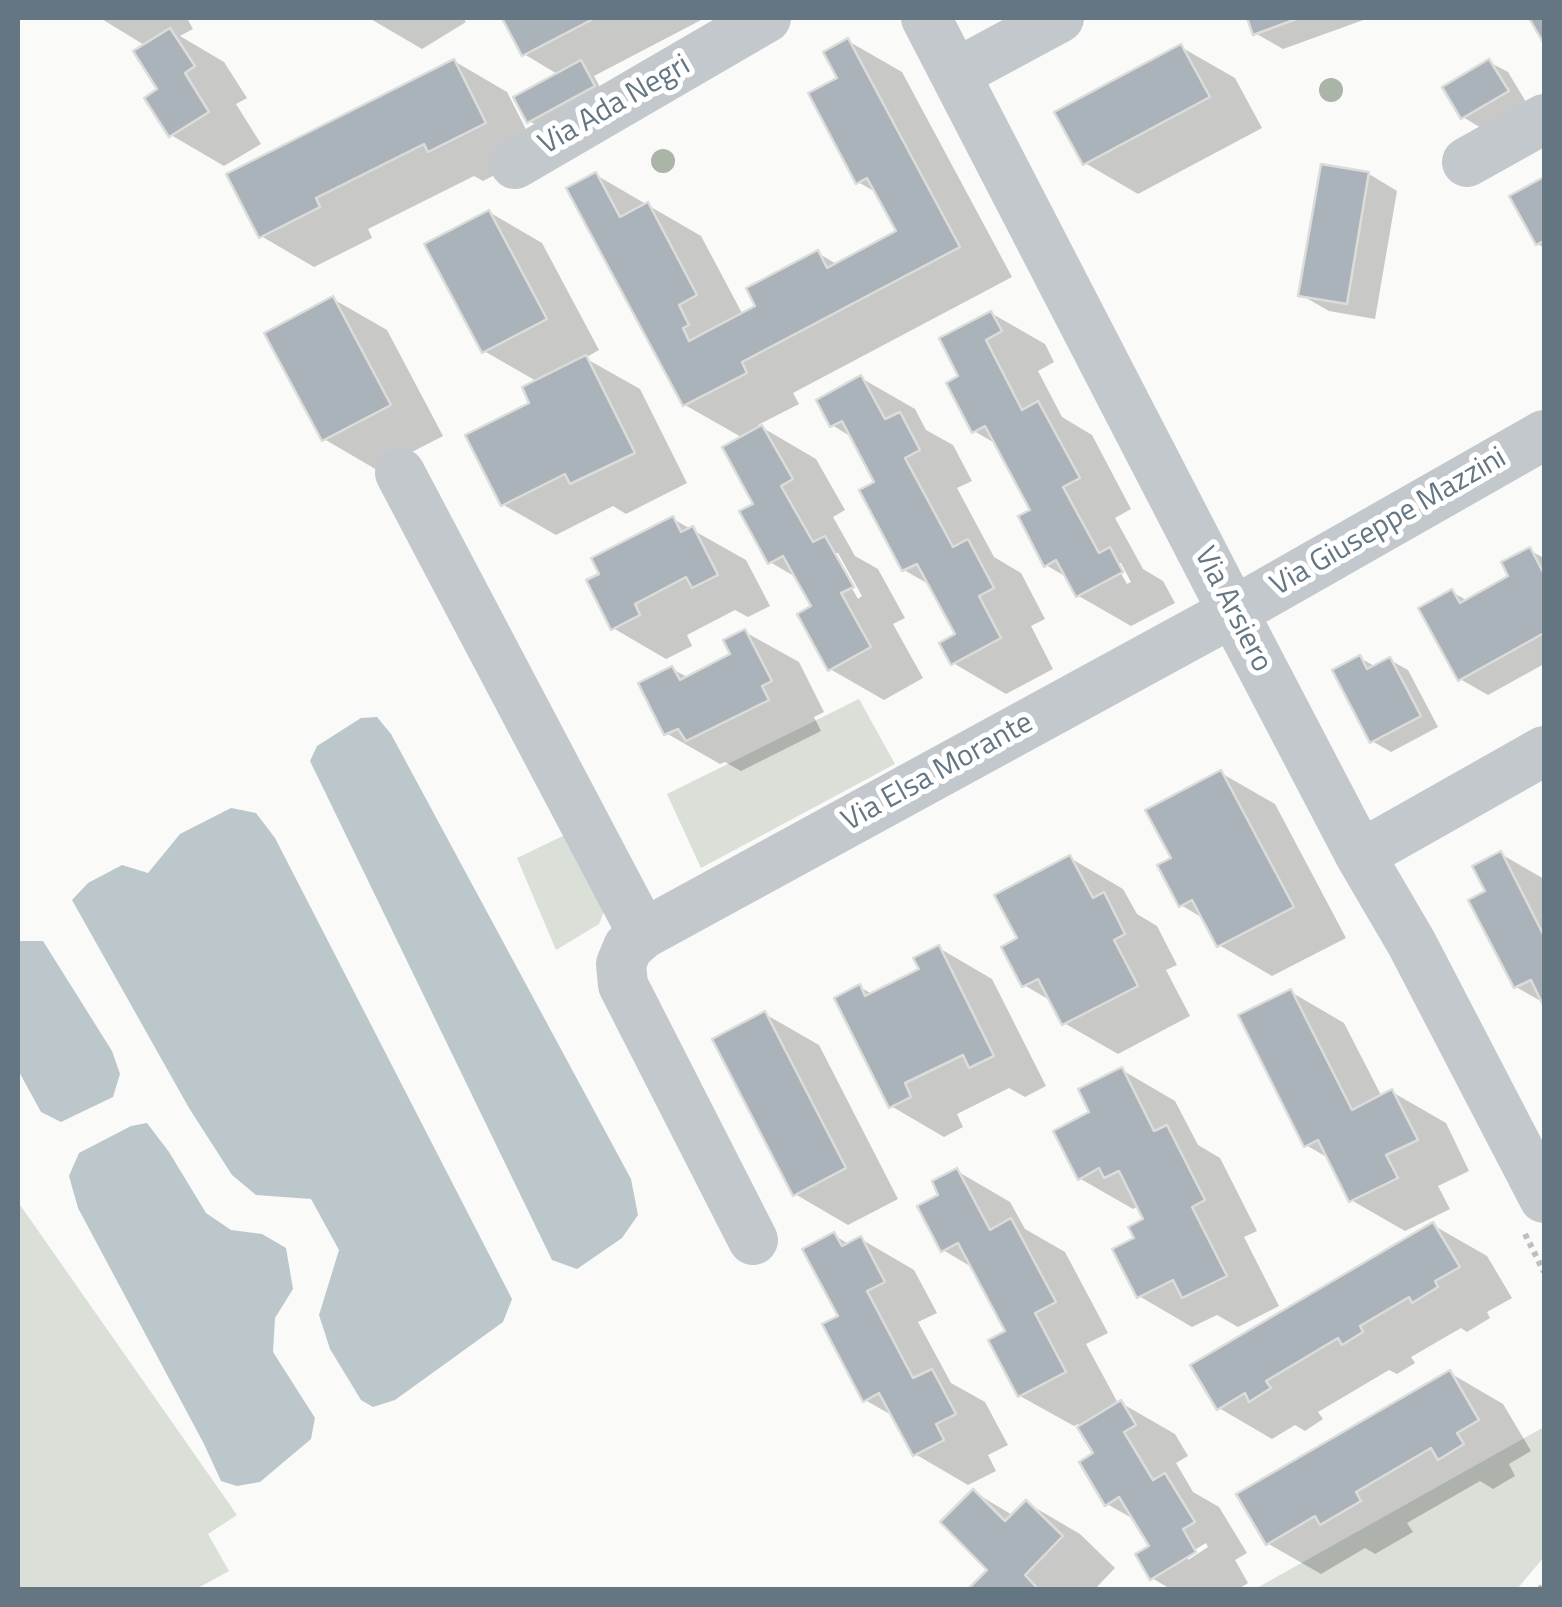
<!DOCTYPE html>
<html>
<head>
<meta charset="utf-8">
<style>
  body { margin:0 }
  #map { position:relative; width:1562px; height:1607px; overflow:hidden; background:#fafaf8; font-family:"Titillium Web",sans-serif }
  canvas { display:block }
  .frame { position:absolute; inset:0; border:20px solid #657683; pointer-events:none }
</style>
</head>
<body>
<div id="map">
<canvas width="1562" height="1607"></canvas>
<div class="frame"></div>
</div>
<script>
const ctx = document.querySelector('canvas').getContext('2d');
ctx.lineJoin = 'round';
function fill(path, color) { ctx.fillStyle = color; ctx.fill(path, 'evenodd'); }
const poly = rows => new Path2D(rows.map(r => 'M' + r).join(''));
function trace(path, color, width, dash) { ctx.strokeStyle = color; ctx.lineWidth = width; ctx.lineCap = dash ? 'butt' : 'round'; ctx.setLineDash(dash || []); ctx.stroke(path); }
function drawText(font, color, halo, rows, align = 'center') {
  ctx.font = font + ' "Titillium Web",sans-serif'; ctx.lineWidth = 10; ctx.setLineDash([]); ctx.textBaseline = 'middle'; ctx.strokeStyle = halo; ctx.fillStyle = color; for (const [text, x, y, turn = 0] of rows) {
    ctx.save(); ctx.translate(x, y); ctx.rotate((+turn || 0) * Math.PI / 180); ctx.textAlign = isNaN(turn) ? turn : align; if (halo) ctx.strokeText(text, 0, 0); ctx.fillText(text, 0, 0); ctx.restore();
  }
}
const green = poly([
  [859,699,895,764,701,868,667,794],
  [569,833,605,909,599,924,556,950,517,858],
  [18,1202,237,1515,208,1534,229,1571,196,1589,18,1589],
  [1544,1427,1544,1557,1517,1589,1255,1589]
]);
const water = poly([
  [377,717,391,734,631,1179,638,1215,622,1238,577,1269,552,1260,310,761,317,746,361,718],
  [231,808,256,813,275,838,512,1299,503,1322,395,1400,373,1407,361,1400,330,1349,319,1315,339,1250,311,1199,256,1195,232,1175,189,1108,72,900,88,883,122,865,148,873,180,834],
  [18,941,43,941,112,1051,120,1074,113,1097,61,1122,41,1112,18,1070],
  [147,1123,169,1152,206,1213,231,1230,262,1234,286,1248,293,1289,275,1318,273,1352,315,1418,311,1439,260,1482,237,1486,221,1481,204,1444,78,1208,69,1176,79,1153,131,1126]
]);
const shadow = poly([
  [100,18,187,18,193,29,180,36,224,62,247,98,236,104,261,144,224,166,171,135,161,90,146,46],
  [369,18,463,18,466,22,422,49],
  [504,18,705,18,594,76,602,91,538,126,529,121,559,75,524,54],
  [1249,18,1369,18,1283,49,1255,33],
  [848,41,902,72,1012,277,793,393,799,404,758,425,816,459,845,510,833,517,855,556,878,569,905,618,893,624,923,678,884,700,830,669,815,607,799,579,770,562,743,438,685,405,596,175,701,236,743,315,759,307,818,253,838,265,899,232,879,194,858,182,841,79],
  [832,553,838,553,862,596,858,599],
  [1181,47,1235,78,1262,128,1138,194,1085,163],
  [454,61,507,92,538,153,483,181,474,176,368,229,372,238,314,267,261,236],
  [1489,62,1508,72,1526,102,1481,128,1463,117],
  [1369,174,1397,191,1375,319,1329,311,1301,295],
  [1544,180,1544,248,1538,244,1513,197],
  [489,212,542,243,599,350,585,358,640,389,687,483,626,514,613,506,556,535,502,504,538,382,484,351],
  [333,299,387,330,443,436,377,470,324,439],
  [991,313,1045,344,1054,362,1038,371,1062,417,1092,435,1131,509,1115,518,1143,569,1163,581,1175,603,1131,626,1077,595,1068,578,1046,565,1033,511,998,445,974,431,962,377],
  [1115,563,1121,563,1131,582,1127,584],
  [861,378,915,409,926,430,953,445,972,481,957,488,994,557,1021,573,1045,619,1031,626,1053,669,1006,694,953,663,958,635,932,586,904,570,877,483,853,438,832,425],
  [673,519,746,560,770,606,748,617,735,610,687,635,692,646,666,659,613,628],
  [1529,550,1544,558,1544,664,1488,695,1460,679,1452,592,1468,601,1512,577],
  [745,632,799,662,824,712,814,717,821,731,741,771,725,762,720,764,666,733,672,669,689,678,733,656],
  [1360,658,1376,667,1390,660,1408,670,1438,727,1391,752,1372,741],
  [1221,773,1275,804,1346,938,1272,976,1219,945,1206,920,1181,905,1174,859],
  [1501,854,1544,879,1544,1003,1516,987,1488,892],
  [1070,858,1123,889,1137,914,1157,926,1177,965,1166,970,1190,1016,1118,1054,1064,1023,1053,1002,1024,985],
  [939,948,992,979,1046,1086,1025,1097,1009,1088,957,1114,963,1127,944,1137,891,1106,860,987,872,994,922,970],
  [1291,992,1344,1023,1382,1097,1392,1092,1446,1123,1469,1171,1438,1186,1450,1209,1405,1231,1351,1200,1330,1159,1306,1145],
  [765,1014,819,1045,898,1199,848,1225,795,1194],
  [1122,1070,1175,1101,1198,1145,1220,1158,1257,1231,1244,1237,1279,1306,1238,1327,1217,1315,1192,1327,1139,1296,1137,1239,1146,1221,1139,1206,1133,1209,1079,1178,1093,1113],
  [957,1171,1010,1202,1025,1229,1065,1252,1108,1333,1086,1344,1119,1405,1121,1403,1175,1434,1188,1456,1176,1463,1193,1492,1219,1507,1247,1553,1235,1560,1248,1583,1237,1590,1172,1590,1152,1578,1152,1547,1137,1521,1107,1504,1096,1454,1078,1424,1074,1426,1020,1396,1008,1332,975,1269,943,1250,942,1196],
  [1206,1543,1208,1547,1188,1560,1188,1554],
  [1433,1225,1487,1256,1512,1298,1487,1312,1490,1318,1467,1332,1461,1328,1411,1357,1415,1363,1397,1374,1389,1370,1318,1412,1323,1419,1305,1431,1295,1425,1272,1439,1219,1408],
  [834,1235,850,1245,861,1239,914,1270,937,1313,918,1322,951,1383,985,1402,1008,1445,988,1455,996,1471,968,1485,915,1454,895,1417,865,1400,841,1317],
  [1450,1373,1503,1404,1531,1451,1509,1464,1515,1476,1493,1489,1480,1481,1407,1523,1413,1532,1375,1554,1365,1548,1321,1574,1267,1543],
  [974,1492,1014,1516,1027,1503,1080,1534,1115,1568,1094,1590,971,1590,991,1570]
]);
const building = poly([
  [502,18,595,18,522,56,502,18],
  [1247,18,1299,18,1253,35,1247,18],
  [1529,18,1544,18,1544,44,1529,18],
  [170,28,195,66,185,73,209,112,169,137,144,98,157,89,133,51,170,28],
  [848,38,960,247,742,362,747,373,683,406,566,188,596,172,620,217,648,202,697,295,679,305,689,325,683,328,689,341,755,306,746,288,818,250,827,268,896,231,867,178,856,184,808,93,837,78,823,52,848,38],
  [1181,44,1210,97,1083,165,1054,112,1181,44],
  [454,59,486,123,428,152,424,144,316,198,320,207,259,238,226,174,454,59],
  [1489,59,1509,91,1461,119,1442,87,1489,59],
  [581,60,595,86,527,123,513,97,581,60],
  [1321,164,1369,172,1347,304,1298,296,1321,164],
  [1544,177,1544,241,1536,245,1509,196,1544,177],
  [489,210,547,319,482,353,424,244,489,210],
  [333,296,391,405,322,441,264,333,333,296],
  [991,311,1002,331,986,340,1022,410,1038,401,1080,478,1063,487,1099,553,1110,547,1123,572,1076,597,1056,560,1044,567,1018,516,1030,510,985,426,972,433,946,383,958,376,939,338,991,311],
  [586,355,635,453,570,484,565,474,501,506,465,435,529,403,522,387,586,355],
  [861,375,885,419,900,412,920,450,905,458,953,547,968,539,994,588,979,596,1001,638,951,665,939,643,955,634,917,564,902,571,859,490,874,482,842,421,830,427,816,400,861,375],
  [762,425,793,479,781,486,813,542,825,536,854,587,841,593,871,647,828,671,797,614,811,606,783,556,768,564,739,511,753,504,722,447,762,425],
  [673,516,681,532,693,526,718,575,692,588,686,577,635,604,640,615,611,630,586,580,599,574,591,558,673,516],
  [1530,547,1544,574,1544,633,1458,681,1418,608,1452,589,1460,603,1508,576,1501,562,1530,547],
  [745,629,772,681,762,686,769,700,686,741,678,729,664,735,638,683,672,666,680,680,730,654,723,640,745,629],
  [1360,655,1367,669,1390,657,1421,716,1370,743,1332,670,1360,655],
  [1221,770,1294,907,1217,947,1192,900,1179,907,1157,865,1171,858,1145,810,1221,770],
  [1501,851,1544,936,1544,1007,1531,980,1514,988,1468,900,1485,891,1472,866,1501,851],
  [1070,855,1093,898,1104,892,1125,934,1114,940,1138,986,1062,1025,1038,979,1022,987,1001,947,1017,938,994,895,1070,855],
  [939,945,994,1056,969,1068,963,1055,905,1083,911,1097,889,1108,834,998,860,984,865,996,919,969,913,958,939,945],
  [1291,989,1352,1110,1392,1089,1418,1140,1386,1155,1398,1178,1349,1202,1318,1140,1304,1147,1238,1015,1291,989],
  [765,1011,846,1168,793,1196,712,1039,765,1011],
  [1122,1067,1154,1131,1167,1125,1205,1200,1192,1207,1227,1276,1182,1298,1173,1280,1137,1298,1112,1249,1134,1238,1128,1227,1143,1219,1119,1171,1104,1178,1099,1168,1078,1180,1053,1131,1089,1112,1078,1089,1122,1067],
  [957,1168,990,1230,1011,1218,1056,1302,1035,1313,1066,1372,1018,1397,988,1340,1005,1331,958,1243,941,1252,917,1206,938,1195,932,1181,957,1168],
  [1433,1222,1460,1267,1435,1281,1438,1287,1412,1303,1409,1297,1360,1326,1363,1332,1342,1345,1338,1338,1266,1381,1271,1388,1249,1402,1245,1393,1217,1410,1190,1365,1433,1222],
  [834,1232,842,1246,861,1236,885,1282,867,1291,913,1378,932,1369,956,1414,936,1424,944,1440,913,1456,879,1393,863,1402,822,1324,838,1316,802,1249,834,1232],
  [1450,1370,1479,1420,1457,1433,1464,1444,1438,1460,1431,1448,1356,1492,1361,1501,1320,1525,1315,1516,1266,1545,1236,1494,1450,1370],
  [1121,1400,1136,1425,1124,1432,1153,1480,1165,1473,1195,1522,1183,1529,1196,1552,1150,1580,1135,1554,1149,1546,1119,1497,1105,1506,1079,1462,1093,1453,1077,1427,1121,1400],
  [973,1489,1005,1521,1026,1500,1063,1536,1025,1575,1039,1590,967,1590,987,1570,940,1522,973,1489]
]);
const path = poly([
  [1525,1234,1544,1272],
  [1539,1590,1544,1584]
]);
const minor = poly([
  [926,18,1233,612,1360,855,1412,944,1544,1198],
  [955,74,1059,18],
  [1467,162,1544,119],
  [515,164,766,18],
  [400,473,643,934],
  [1360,855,1544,751],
  [753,1240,623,985,621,964,628,947,643,934,1233,612,1544,435]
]);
const trees = [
  [1331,90],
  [663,161]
];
const streetNames = [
  ["Via Ada Negri",615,106,-30],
  ["Via Giuseppe Mazzini",1389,523,-30],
  ["Via Arsiero",1232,610,63],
  ["Via Elsa Morante",938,773,-29]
];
fill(green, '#dadfd7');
fill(water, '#bbc7cb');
fill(shadow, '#0003');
fill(building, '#aab3b9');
trace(building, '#dcdcda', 2.5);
trace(path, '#bbbfc2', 6, [5, 5]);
trace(minor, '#c3c8cc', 50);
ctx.fillStyle = '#aab4a7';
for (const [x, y] of trees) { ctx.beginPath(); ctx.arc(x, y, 12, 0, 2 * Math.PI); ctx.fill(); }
drawText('30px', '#657683', '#fff', streetNames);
</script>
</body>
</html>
